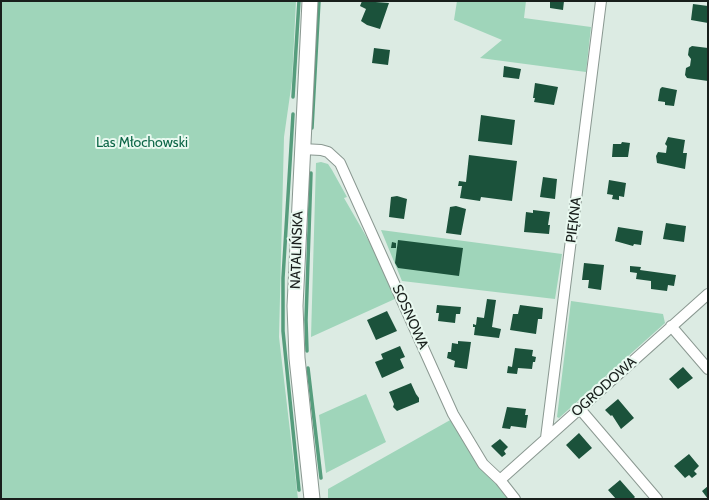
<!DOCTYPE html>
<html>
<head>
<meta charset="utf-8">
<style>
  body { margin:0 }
  #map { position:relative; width:709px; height:500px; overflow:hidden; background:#dcebe3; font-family:Cabin,sans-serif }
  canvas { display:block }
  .frame { position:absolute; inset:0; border:2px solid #191f1c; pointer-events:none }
</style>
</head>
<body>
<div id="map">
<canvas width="709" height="500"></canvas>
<div class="frame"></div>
</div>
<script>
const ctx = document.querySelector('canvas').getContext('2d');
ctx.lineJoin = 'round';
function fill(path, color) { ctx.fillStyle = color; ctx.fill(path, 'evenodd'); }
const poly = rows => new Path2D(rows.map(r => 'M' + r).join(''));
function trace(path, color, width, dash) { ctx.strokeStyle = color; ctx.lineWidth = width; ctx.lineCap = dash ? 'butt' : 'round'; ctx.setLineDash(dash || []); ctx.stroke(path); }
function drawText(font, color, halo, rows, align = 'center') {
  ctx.font = font + ' Cabin,sans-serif'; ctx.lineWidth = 4; ctx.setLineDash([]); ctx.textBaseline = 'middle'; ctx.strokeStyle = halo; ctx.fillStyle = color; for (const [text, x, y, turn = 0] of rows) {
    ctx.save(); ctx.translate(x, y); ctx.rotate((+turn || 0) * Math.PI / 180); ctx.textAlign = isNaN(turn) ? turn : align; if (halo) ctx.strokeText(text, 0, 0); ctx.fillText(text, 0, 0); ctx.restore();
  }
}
const green = poly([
  [1,1,296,1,292,81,284,137,279,337,298,499,1,499],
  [457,1,526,1,524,18,591,27,586,72,480,58,502,40,454,20],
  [321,162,328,164,332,170,347,197,344,198,377,255,397,298,311,337,316,163],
  [381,230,562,254,555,299,402,281],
  [571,301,663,314,665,323,559,418,557,417],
  [366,394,386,442,326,473,319,415],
  [452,419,480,466,509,499,328,499,328,489]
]);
const stream = poly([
  [293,97,299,1],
  [293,114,283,278,283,331,299,490],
  [312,128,319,1],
  [307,351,306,320,311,173],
  [308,368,321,478]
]);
const building = poly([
  [362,1,389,3,380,29,367,25,361,21,366,9,360,6],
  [550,1,564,1,563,10,550,8],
  [693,4,708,6,708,23,691,20],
  [692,46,708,48,708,81,687,78,685,75,686,68,690,66,691,59,688,55,689,48],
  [374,48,390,50,388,65,372,63],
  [504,66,521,69,519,79,503,77],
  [535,83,558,87,554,105,534,102,535,98,533,98],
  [662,87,677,90,674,106,665,105,665,102,658,101,660,89],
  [481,115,515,120,512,145,478,141],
  [668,137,685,140,683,153,687,153,685,169,657,163,656,156,658,152,666,153,667,146,665,144],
  [622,142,630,143,628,157,612,157,613,144,621,144],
  [469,155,517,161,512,201,481,197,480,201,460,198,462,186,458,186,459,181,466,182],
  [543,177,557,179,555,199,540,197],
  [609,180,626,183,624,197,619,196,619,200,612,199,613,195,607,194],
  [397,196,407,199,404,219,389,217,391,197],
  [456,206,466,209,461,235,446,233,450,207],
  [533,210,550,212,548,225,550,225,549,234,524,232,526,212,533,213],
  [666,223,686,226,684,242,663,239],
  [618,227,643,231,641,245,634,244,633,246,615,241],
  [398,240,463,248,459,276,398,268,395,263],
  [392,242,396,243,396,248,391,248],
  [584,263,604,265,601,290,588,288,589,280,582,280],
  [630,266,641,267,640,270,676,275,674,286,668,285,667,291,651,289,651,281,636,279,637,273,630,272],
  [487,299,496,300,492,327,501,329,499,338,474,335,475,327,473,327,473,324,476,325,477,317,484,318],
  [437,305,461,307,460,314,456,314,455,323,438,321,439,313,436,313],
  [520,305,543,308,542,319,538,319,536,334,510,330,513,314,518,314],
  [387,311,397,331,376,340,367,320],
  [458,341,471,342,467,369,454,367,455,361,447,358,448,352,451,352,452,343,458,344],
  [400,346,405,357,400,359,404,368,382,378,375,362,383,359,381,354],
  [515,348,533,350,532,356,536,357,535,362,533,362,532,369,518,368,517,374,507,373,508,366,512,367],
  [683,367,693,378,678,389,669,379],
  [411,383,416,394,419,398,419,402,397,411,393,407,394,404,389,392],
  [618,399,634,418,621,429,612,415,611,416,605,410],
  [507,407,526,409,525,415,528,415,526,428,511,426,510,429,502,428],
  [579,433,592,448,579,459,566,445],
  [500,439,508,447,504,451,506,454,502,457,491,446],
  [689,454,699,466,694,471,697,474,692,478,689,475,685,478,674,466],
  [620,480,635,497,633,499,616,499,608,490],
  [708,486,708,499,702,491]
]);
const minor = poly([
  [302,149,321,150,328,152,340,163,453,414,483,464,500,480,515,499],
  [671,326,708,369],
  [580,409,657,499],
  [546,438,601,1],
  [500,480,708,294]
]);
const secondary = poly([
  [310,1,295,306,297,358,312,499]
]);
const parkNames = [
  ["Las Młochowski",142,143]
];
const streetNames = [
  ["PIĘKNA",574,220,-83],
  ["NATALIŃSKA",297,250,-88],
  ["SOSNOWA",410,317,66],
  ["OGRODOWA",604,387,-42]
];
fill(green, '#9fd5ba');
trace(stream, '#569d7d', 3.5);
fill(building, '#1b523b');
trace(minor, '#8a9891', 12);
trace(secondary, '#8a9891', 17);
trace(minor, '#fff', 10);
trace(secondary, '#fff', 15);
drawText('14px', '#0c6647', '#e9f9f0', parkNames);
drawText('14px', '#191f1c', '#e9f9f0', streetNames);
</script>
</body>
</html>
